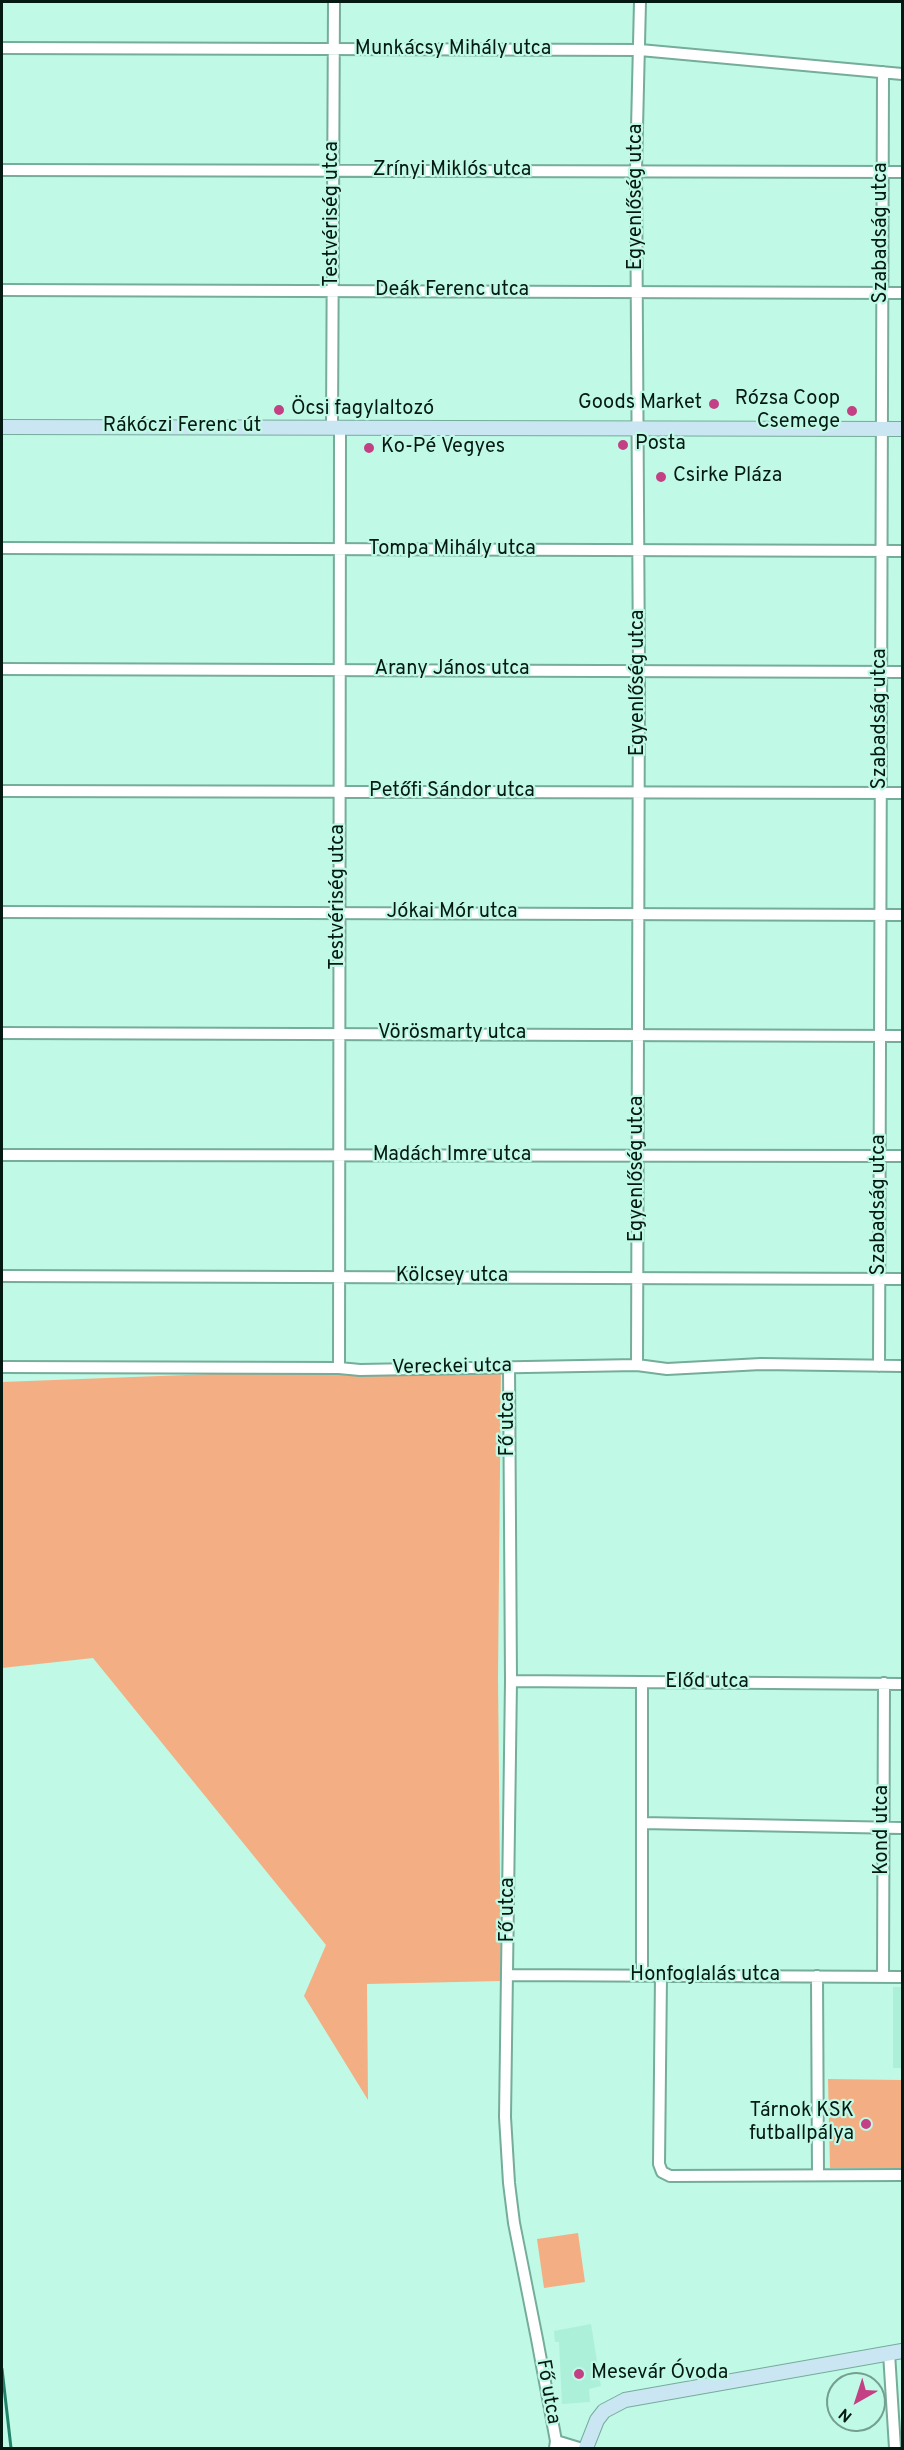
<!DOCTYPE html>
<html>
<head>
<meta charset="utf-8">
<style>
  body { margin:0 }
  #map { position:relative; width:904px; height:2450px; overflow:hidden; background:#c0f9e6; font-family:Overpass,sans-serif }
  canvas { display:block }
  .frame { position:absolute; inset:0; border:3px solid #031912; pointer-events:none }
  .north { position:absolute; left:826px; top:2372px; width:60px; height:60px; box-sizing:border-box; background:#c0f9e6; border:2px solid #749f91; border-radius:50%; rotate:219deg; font-size:16px; font-weight:700; line-height:24px; text-align:center; color:#031912 }
  .north::after { content:''; display:block; margin:auto; width:21px; height:27px; background:#c44085; clip-path:polygon(50% 0,100% 100%,50% 72%,0 100%) }
</style>
</head>
<body>
<div id="map">
<canvas width="904" height="2450"></canvas>
<div class="frame"></div>
<div class="north">N</div>
</div>
<script>
const ctx = document.querySelector('canvas').getContext('2d');
ctx.lineJoin = 'round';
function fill(path, color) { ctx.fillStyle = color; ctx.fill(path, 'evenodd'); }
const poly = rows => new Path2D(rows.map(r => 'M' + r).join(''));
function trace(path, color, width, dash) { ctx.strokeStyle = color; ctx.lineWidth = width; ctx.lineCap = dash ? 'butt' : 'round'; ctx.setLineDash(dash || []); ctx.stroke(path); }
function drawText(font, color, halo, rows, align = 'center') {
  ctx.font = font + ' Overpass,sans-serif'; ctx.lineWidth = 4.5; ctx.setLineDash([]); ctx.textBaseline = 'middle'; ctx.strokeStyle = halo; ctx.fillStyle = color; for (const [text, x, y, turn = 0] of rows) {
    ctx.save(); ctx.translate(x, y); ctx.rotate((+turn || 0) * Math.PI / 180); ctx.textAlign = isNaN(turn) ? turn : align; if (halo) ctx.strokeText(text, 0, 0); ctx.fillText(text, 0, 0); ctx.restore();
  }
}
const built = poly([
  [893,1987,902,1987,902,2068,893,2068],
  [591,2324,601,2386,589,2389,590,2402,562,2404,559,2342,555,2342,554,2331]
]);
const green = poly([
  [501,1363,498,1678,501,1981,367,1984,368,2100,304,1996,326,1945,93,1658,2,1668,2,1382],
  [828,2079,902,2080,902,2168,830,2168],
  [578,2233,585,2282,544,2288,537,2239]
]);
const stream = poly([
  [2,2369,11,2448]
]);
const street = poly([
  [2,48,640,50,902,74],
  [2,170,902,172],
  [2,290,902,293],
  [332,427,334,2],
  [2,548,902,551],
  [2,669,902,672],
  [2,791,902,793],
  [2,912,902,915],
  [2,1033,902,1036],
  [2,1155,902,1156],
  [2,1276,902,1279],
  [637,1365,639,671,636,170,640,2],
  [879,1366,883,72],
  [2,1367,339,1368,360,1370,637,1365,667,1369,761,1364,902,1366],
  [509,1367,511,1681,505,2117,509,2183,514,2223,537,2339,556,2441,555,2448],
  [339,1368,340,427],
  [511,1681,902,1684],
  [642,1683,642,1976],
  [642,1823,902,1828],
  [508,1975,902,1977],
  [661,1976,659,2164,662,2172,670,2176,902,2175],
  [817,1976,818,2175],
  [883,1977,884,1683],
  [889,2353,895,2448],
  [556,2441,579,2448]
]);
const secondary = poly([
  [2,427,902,429],
  [586,2448,597,2420,604,2411,625,2400,902,2351]
]);
const markers = [
  [714,404,6,"#c44085"],
  [279,410,6,"#c44085"],
  [852,411,6,"#c44085"],
  [623,445,6,"#c44085"],
  [369,448,6,"#c44085"],
  [661,477,6,"#c44085"],
  [866,2124,6,"#c44085"],
  [579,2374,6,"#c44085"]
];
const streetNames = [
  ["Munkácsy Mihály utca",453,50],
  ["Zrínyi Miklós utca",452,171],
  ["Egyenlőség utca",637,197,-90],
  ["Testvériség utca",333,214,-90],
  ["Szabadság utca",882,233,-90],
  ["Deák Ferenc utca",452,291],
  ["Rákóczi Ferenc út",182,427],
  ["Tompa Mihály utca",452,550],
  ["Arany János utca",452,670],
  ["Egyenlőség utca",639,683,-90],
  ["Szabadság utca",881,719,-90],
  ["Petőfi Sándor utca",452,792],
  ["Testvériség utca",339,897,-90],
  ["Jókai Mór utca",452,913],
  ["Vörösmarty utca",452,1034],
  ["Madách Imre utca",452,1156],
  ["Egyenlőség utca",638,1169,-90],
  ["Szabadság utca",880,1205,-90],
  ["Kölcsey utca",452,1277],
  ["Vereckei utca",452,1368,-1],
  ["Fő utca",509,1424,-90],
  ["Előd utca",707,1683],
  ["Kond utca",883,1830,-90],
  ["Fő utca",509,1910,-90],
  ["Honfoglalás utca",705,1976],
  ["Fő utca",547,2392,80]
];
const poiNames = [
  ["Rózsa Coop",840,400,"right"],
  ["Csemege",840,423,"right"],
  ["Goods Market",702,404,"right"],
  ["Öcsi fagylaltozó",291,410],
  ["Posta",635,445],
  ["Ko-Pé Vegyes",381,448],
  ["Csirke Pláza",673,477],
  ["Tárnok KSK",854,2112,"right"],
  ["futballpálya",854,2135,"right"],
  ["Mesevár Óvoda",591,2374]
];
fill(built, '#adf0da');
fill(green, '#f4ae83');
trace(stream, '#20836a', 3);
trace(street, '#75ac9a', 14);
trace(secondary, '#75ac9a', 16);
trace(street, '#fff', 10);
trace(secondary, '#cae6f3', 14);
for (const [x, y, r, color] of markers) { const dot = new Path2D(); dot.arc(x, y, r, 0, 2 * Math.PI); ctx.fillStyle = color; ctx.fill(dot); trace(dot, '#c0f9e6', 2); }
drawText('20px', '#031912', '#c0f9e6', streetNames);
drawText('20px', '#031912', '#c0f9e6', poiNames, 'left');
</script>
</body>
</html>
